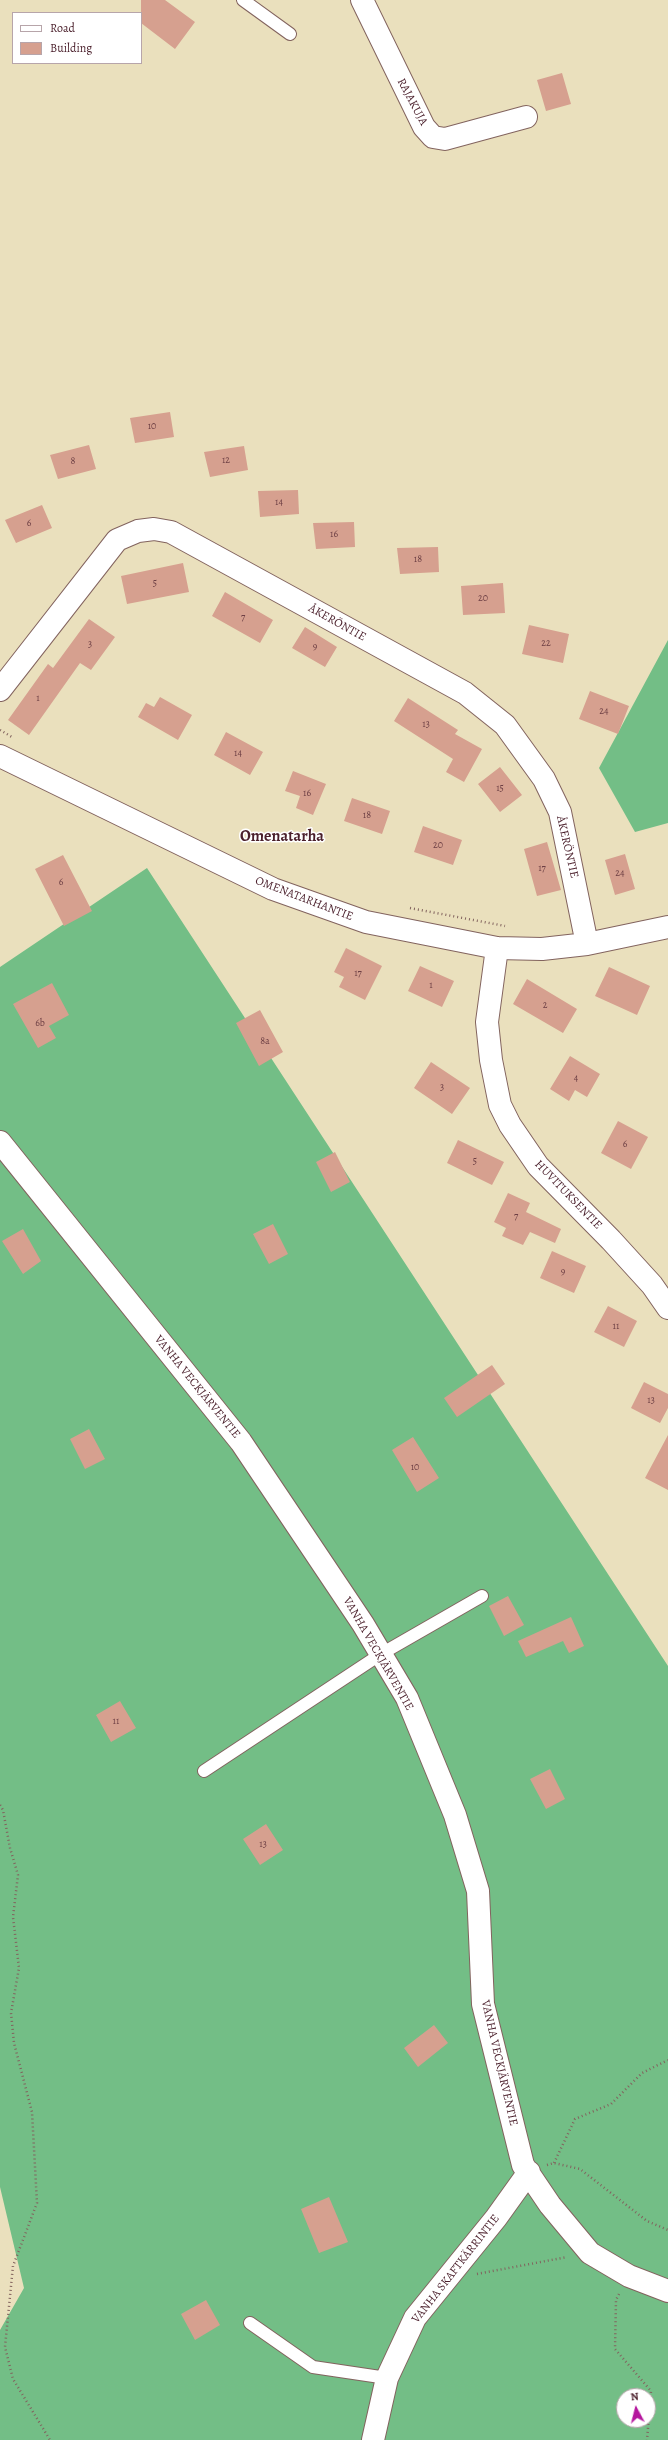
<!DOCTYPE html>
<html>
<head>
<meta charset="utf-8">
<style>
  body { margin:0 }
  #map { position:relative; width:668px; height:2440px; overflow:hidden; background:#eae0bd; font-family:Alegreya,serif }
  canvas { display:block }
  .legend { position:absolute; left:12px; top:12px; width:130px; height:52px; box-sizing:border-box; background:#fff; border:1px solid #b7a5aa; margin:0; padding:5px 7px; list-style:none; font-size:12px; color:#4a1f2b }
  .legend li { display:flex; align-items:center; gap:8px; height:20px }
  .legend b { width:20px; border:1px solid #b7a5aa }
  .north { position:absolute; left:616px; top:2388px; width:40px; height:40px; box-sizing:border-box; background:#fff; border:1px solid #b7a5aa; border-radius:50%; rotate:353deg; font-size:11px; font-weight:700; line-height:16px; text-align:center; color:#4a1f2b }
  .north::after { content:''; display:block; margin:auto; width:14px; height:18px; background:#b5179e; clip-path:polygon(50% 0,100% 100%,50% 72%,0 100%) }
</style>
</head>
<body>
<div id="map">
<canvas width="668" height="2440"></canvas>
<ul class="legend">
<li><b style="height:5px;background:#fff"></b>Road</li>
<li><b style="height:11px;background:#d6a08f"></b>Building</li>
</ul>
<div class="north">N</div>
</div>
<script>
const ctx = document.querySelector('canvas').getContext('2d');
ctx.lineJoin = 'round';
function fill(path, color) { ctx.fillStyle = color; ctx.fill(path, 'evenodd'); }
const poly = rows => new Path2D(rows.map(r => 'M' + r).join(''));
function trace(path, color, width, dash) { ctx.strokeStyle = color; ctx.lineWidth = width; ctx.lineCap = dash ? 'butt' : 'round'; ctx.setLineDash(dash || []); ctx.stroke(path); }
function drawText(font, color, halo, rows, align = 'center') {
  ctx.font = font + ' Alegreya,serif'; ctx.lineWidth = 3; ctx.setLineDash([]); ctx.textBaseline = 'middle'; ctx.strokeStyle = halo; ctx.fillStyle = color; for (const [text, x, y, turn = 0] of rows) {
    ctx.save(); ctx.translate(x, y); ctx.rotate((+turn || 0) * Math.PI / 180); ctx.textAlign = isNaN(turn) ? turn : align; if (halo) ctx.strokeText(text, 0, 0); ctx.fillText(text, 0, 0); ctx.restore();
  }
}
const forest = poly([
  [668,640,668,823,635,832,599,768],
  [147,868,668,1666,668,2440,0,2440,0,2330,24,2288,0,2187,0,967],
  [624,2396,648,2396,648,2420,624,2420]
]);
const building = poly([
  [141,0,165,0,195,22,175,49,141,23],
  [562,73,571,104,546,111,537,80],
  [170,412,174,437,135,443,130,418],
  [89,445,96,469,58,479,50,455],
  [244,446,248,470,210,477,204,452],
  [298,490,299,514,260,517,258,491],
  [42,505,52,528,16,543,5,520],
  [354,522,355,547,316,549,313,523],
  [438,547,439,572,400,574,397,548],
  [183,563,189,592,127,604,121,576],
  [503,583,505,613,463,615,461,586],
  [225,592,273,620,260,643,212,616],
  [89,619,115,637,91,670,80,663,29,735,8,720,48,664,53,668],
  [529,625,569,634,563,663,522,654],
  [305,627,337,647,325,667,292,648],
  [590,691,629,706,618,734,579,719],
  [160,697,192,715,178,740,138,717,146,703,154,707],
  [408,698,458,730,455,734,482,749,464,782,446,772,453,759,394,721],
  [226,732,263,752,250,775,214,755],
  [500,767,522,795,500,812,478,784],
  [293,771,326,784,313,815,296,808,300,796,285,791],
  [352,798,390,811,382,834,344,821],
  [423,826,462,840,453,865,414,852],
  [547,842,561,890,537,896,524,849],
  [625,854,635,889,615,895,605,860],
  [63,855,92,911,64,926,35,869],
  [346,948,382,966,365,1000,339,987,344,977,334,972],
  [420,966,454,981,442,1007,408,991],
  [609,967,650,986,637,1015,595,996],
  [527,979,577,1009,563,1033,513,1004],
  [52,983,69,1015,49,1026,56,1038,38,1048,13,1004],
  [260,1010,283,1052,259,1066,236,1023],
  [570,1056,600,1074,587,1097,575,1090,569,1101,550,1089],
  [431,1062,470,1088,452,1114,414,1088],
  [618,1121,648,1137,631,1169,601,1153],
  [458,1140,504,1162,492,1185,447,1163],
  [335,1152,350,1182,331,1192,316,1162],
  [508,1193,530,1203,526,1212,561,1229,555,1243,530,1232,523,1245,502,1236,506,1228,494,1222],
  [273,1224,288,1254,269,1264,253,1234],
  [23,1229,41,1261,23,1274,2,1241],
  [552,1251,586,1266,574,1293,540,1278],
  [608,1306,637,1321,624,1347,594,1332],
  [492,1365,505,1384,457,1417,444,1398],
  [644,1382,668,1394,668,1408,660,1423,631,1408],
  [89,1429,105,1459,85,1469,70,1439],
  [668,1435,668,1490,645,1478],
  [413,1437,439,1478,417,1492,392,1450],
  [508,1596,524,1625,504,1636,489,1606],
  [571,1617,584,1646,569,1653,563,1641,526,1657,518,1641],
  [120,1701,136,1728,111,1742,96,1715],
  [550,1769,565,1799,546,1809,530,1779],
  [266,1824,283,1850,260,1865,243,1839],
  [434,2025,448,2043,418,2067,404,2048],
  [329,2197,348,2242,319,2253,301,2209],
  [206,2300,220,2325,195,2340,181,2314]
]);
const path = poly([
  [0,730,12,737],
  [410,908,505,926],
  [0,1805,3,1810,10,1848,18,1875,13,1917,19,1968,11,2013,14,2043,32,2112,37,2203,13,2266,5,2347,13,2379,50,2440],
  [554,2163,575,2119,611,2104,642,2073,668,2060],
  [547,2165,554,2163,580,2169,647,2221,668,2230],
  [477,2274,567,2257],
  [619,2294,616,2300,615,2349,651,2391,647,2440]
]);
const service = poly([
  [243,0,290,34],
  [204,1771,381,1654,482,1596],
  [250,2323,313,2367,387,2378]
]);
const minor = poly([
  [362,0,424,127,433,137,445,139,526,117],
  [0,690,117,540,138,531,154,529,171,532,465,693,505,725,544,779,560,812,587,944],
  [0,756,273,889,366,922,497,948,542,949,587,944,668,927],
  [497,948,487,1022,491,1060,500,1105,510,1125,538,1166,611,1240,652,1285,668,1308],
  [0,1142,241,1442,363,1624,407,1698,455,1815,478,1891,483,2004,523,2165,550,2205,590,2253,629,2276,668,2291],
  [373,2440,387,2378,415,2318,496,2218,529,2172]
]);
const numberNames = [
  ["10",152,427],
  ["12",226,461],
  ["8",73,462],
  ["14",279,503],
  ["6",29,524],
  ["16",334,535],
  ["18",418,560],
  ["5",155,584],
  ["20",483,599],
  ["7",243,618],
  ["22",546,644],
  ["3",90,645],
  ["9",315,647],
  ["1",38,699],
  ["24",604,712],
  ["13",426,725],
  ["14",238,754],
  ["15",500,789],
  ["16",307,794],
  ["18",367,816],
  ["20",438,846],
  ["17",542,869],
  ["24",620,874],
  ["6",61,883],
  ["17",358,974],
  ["1",431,986],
  ["2",545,1006],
  ["6b",40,1024],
  ["8a",265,1042],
  ["4",576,1079],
  ["3",442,1088],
  ["6",625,1145],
  ["5",475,1162],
  ["7",516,1217],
  ["9",563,1272],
  ["11",616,1327],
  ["13",651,1401],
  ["10",415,1468],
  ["11",116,1722],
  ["13",263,1845]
];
const streetNames = [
  ["RAJAKUJA",412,102,62],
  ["ÅKERÖNTIE",337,623,29],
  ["ÅKERÖNTIE",567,847,77],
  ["OMENATARHANTIE",304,899,21],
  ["HUVITUKSENTIE",568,1195,46],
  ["VANHA VECKJÄRVENTIE",197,1387,51],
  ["VANHA VECKJÄRVENTIE",378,1654,60],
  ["VANHA VECKJÄRVENTIE",499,2063,77],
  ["VANHA SKAFTKÄRRINTIE",456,2269,-52]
];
const districtNames = [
  ["Omenatarha",282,837]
];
fill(forest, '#73be86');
fill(building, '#d6a08f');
trace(service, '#82635e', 14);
trace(minor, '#82635e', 24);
trace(path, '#82635e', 2.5, [1, 3]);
trace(service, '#fff', 12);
trace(minor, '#fff', 22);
drawText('10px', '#6d3f44', null, numberNames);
drawText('12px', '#4a1f2b', '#fff', streetNames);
drawText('bold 16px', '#4a1f2b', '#fff', districtNames);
</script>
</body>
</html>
